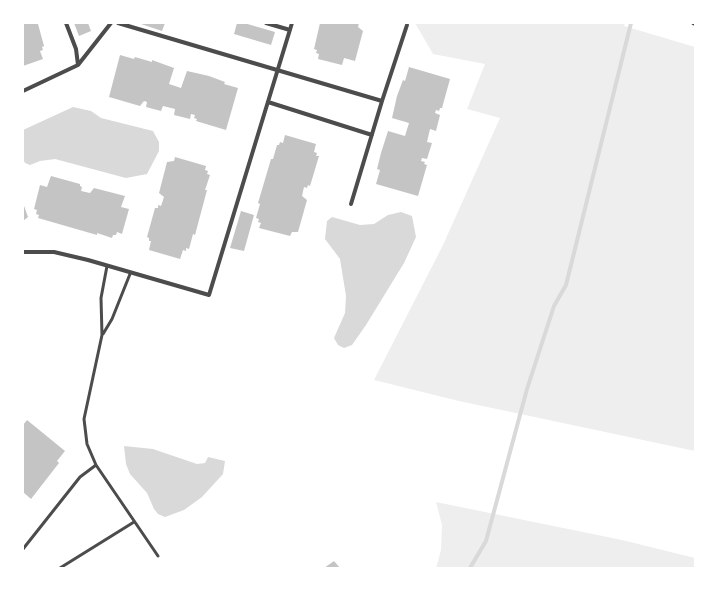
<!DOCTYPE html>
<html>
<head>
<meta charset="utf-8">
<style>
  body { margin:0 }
  #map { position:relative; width:718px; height:591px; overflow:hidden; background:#fff; font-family:"PT Sans",sans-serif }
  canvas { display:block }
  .frame { position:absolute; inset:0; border:24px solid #fff; pointer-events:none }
</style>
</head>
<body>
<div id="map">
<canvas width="718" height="591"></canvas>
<div class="frame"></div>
</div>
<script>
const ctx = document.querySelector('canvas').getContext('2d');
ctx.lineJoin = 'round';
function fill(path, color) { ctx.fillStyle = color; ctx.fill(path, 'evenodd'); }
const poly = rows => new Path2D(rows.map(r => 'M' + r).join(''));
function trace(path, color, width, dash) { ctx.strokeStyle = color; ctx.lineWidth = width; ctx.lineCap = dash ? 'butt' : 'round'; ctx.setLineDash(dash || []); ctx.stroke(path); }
const green = poly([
  [415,23,625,23,624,26,695,47,695,451,459,401,374,380,443,245,500,118,467,109,485,64,433,54],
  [436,502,622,540,695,558,695,568,436,568,441,550,442,525]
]);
const water = poly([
  [73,107,91,111,101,118,153,131,159,142,159,151,147,174,126,178,55,159,40,161,30,165,25,163,23,159,23,130],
  [401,212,412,216,416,237,404,263,366,325,352,345,344,348,338,345,334,338,345,313,346,296,340,259,325,239,327,221,332,217,360,225,374,224,388,215],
  [124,446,153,449,197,464,205,463,208,457,225,461,223,474,202,497,184,510,165,517,158,514,154,509,147,493,130,474,126,464]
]);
const stream = poly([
  [470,568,486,541,527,389,554,306,566,285,631,23]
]);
const building = poly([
  [23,23,38,24,44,46,42,47,43,50,40,51,43,59,23,66],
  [74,23,88,23,91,31,79,36],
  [138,23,165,23,162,31],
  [237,23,244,23,275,32,271,45,234,34],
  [320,23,359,23,358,27,363,31,355,61,344,58,342,65,318,59,319,54,316,53,317,50,314,49],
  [120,55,134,59,135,57,152,62,152,60,174,68,169,84,181,88,187,71,209,76,225,82,224,84,238,88,226,130,196,121,197,119,194,118,195,115,191,114,190,119,174,115,175,109,163,106,161,111,146,107,147,102,144,101,140,106,109,97],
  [409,67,450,79,442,108,440,108,439,111,436,110,435,113,440,115,436,131,430,129,427,142,432,143,427,159,422,158,421,161,425,162,424,164,427,165,418,196,376,184,380,170,377,169,381,153,388,131,405,136,409,123,392,118,397,96,403,80,405,81],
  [285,135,316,144,314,152,317,153,316,156,319,156,310,186,308,185,307,188,304,187,302,196,307,200,298,232,292,232,290,236,259,228,261,223,258,222,259,219,256,218,260,204,258,203,271,159,273,159,277,145,279,145,280,142,283,143],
  [175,157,206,166,205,170,208,171,207,174,210,175,205,190,207,190,195,235,193,234,189,249,186,248,186,251,183,250,180,259,149,250,151,241,149,241,149,238,147,237,155,208,158,208,158,205,161,206,164,197,159,193,167,162,174,161],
  [51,176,80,184,80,186,82,187,81,191,90,193,94,188,125,196,121,207,129,209,122,234,117,232,116,235,113,235,112,238,97,233,97,235,38,218,39,215,36,214,37,210,34,209,40,185,47,187],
  [23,203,28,217,23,221],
  [241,211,254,215,244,251,230,248],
  [27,420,65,451,57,461,59,463,31,499,23,492,23,425],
  [334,561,340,568,324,568]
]);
const service = poly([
  [103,334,112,319,130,274],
  [96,465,87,444,84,419,102,335,101,298,107,266],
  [23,549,80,477,96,465,158,556],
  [60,568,134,522]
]);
const minor = poly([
  [66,23,76,49,78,65],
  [118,23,382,101,407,25],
  [266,23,290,30],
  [693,23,695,24],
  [23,91,78,65,111,23],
  [268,102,372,135],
  [351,204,382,101],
  [23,252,54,252,88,260,209,295,292,23]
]);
fill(green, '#eee');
fill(water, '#d9d9d9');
trace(stream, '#d9d9d9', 4);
fill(building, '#c4c4c4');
trace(service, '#4c4c4c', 3);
trace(minor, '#4c4c4c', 4);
</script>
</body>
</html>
